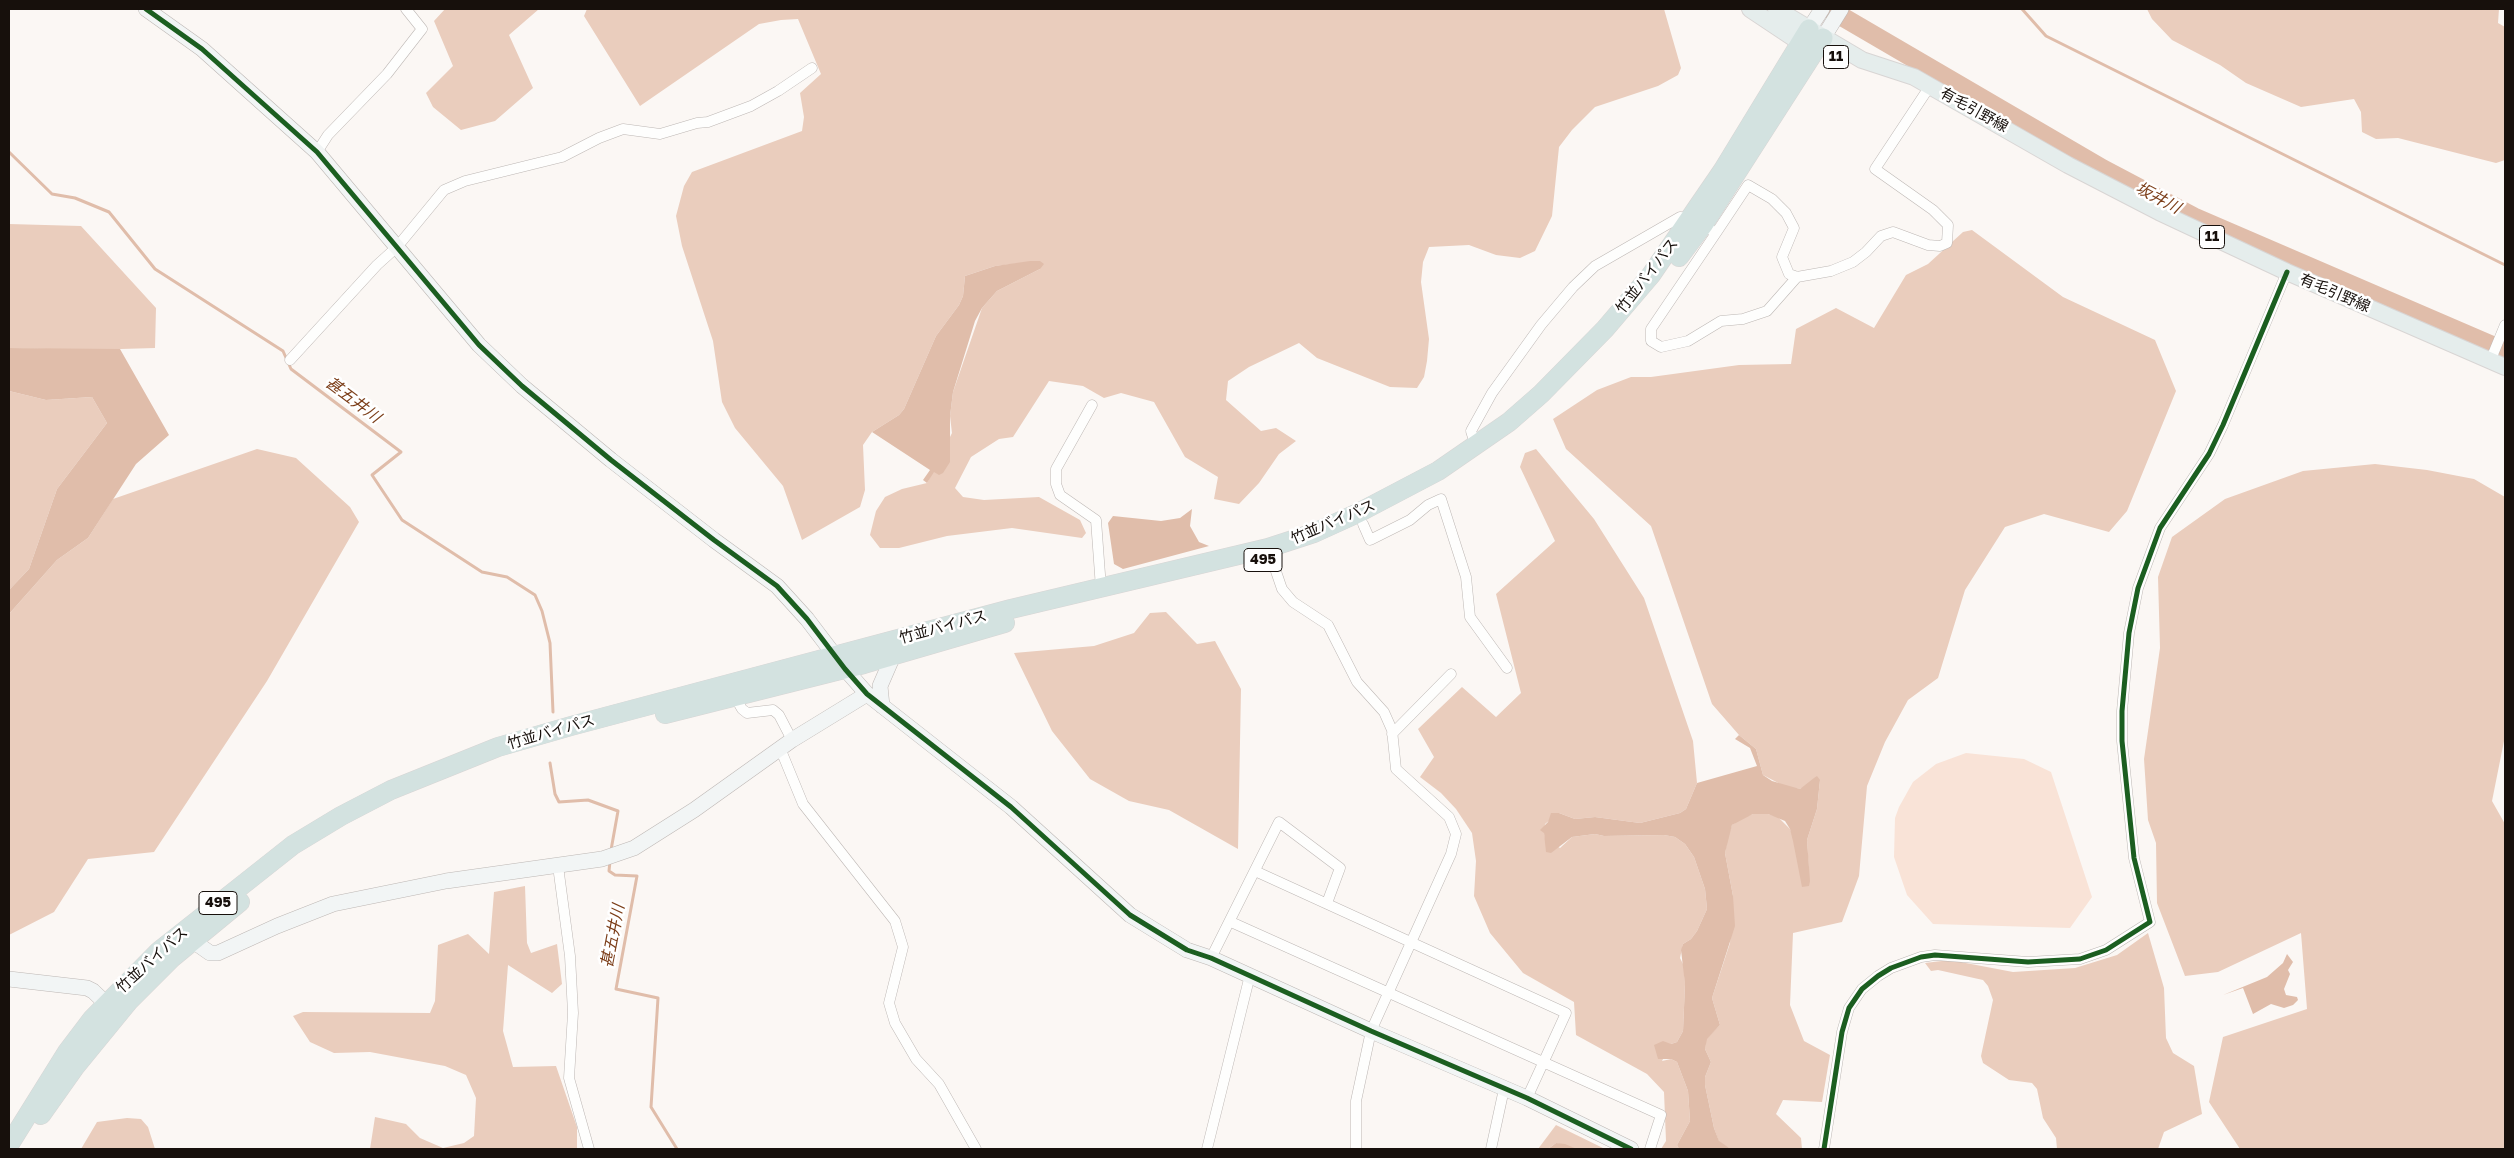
<!DOCTYPE html>
<html>
<head>
<meta charset="utf-8">
<style>
  body { margin:0 }
  #map { position:relative; width:2514px; height:1158px; overflow:hidden; background:#fbf7f4; font-family:"Golos Text",sans-serif }
  canvas { display:block }
  .frame { position:absolute; inset:0; border:10px solid #17100c; pointer-events:none }
</style>
</head>
<body>
<div id="map">
<canvas width="2514" height="1158"></canvas>
<div class="frame"></div>
</div>
<script>
const ctx = document.querySelector('canvas').getContext('2d');
ctx.lineJoin = 'round';
function fill(path, color) { ctx.fillStyle = color; ctx.fill(path, 'evenodd'); }
const poly = rows => new Path2D(rows.map(r => 'M' + r).join(''));
function trace(path, color, width, dash) { ctx.strokeStyle = color; ctx.lineWidth = width; ctx.lineCap = dash ? 'butt' : 'round'; ctx.setLineDash(dash || []); ctx.stroke(path); }
function drawText(font, color, halo, rows, align = 'center') {
  ctx.font = font + ' "Golos Text","Noto Sans JP",sans-serif'; ctx.lineWidth = 5; ctx.setLineDash([]); ctx.textBaseline = 'middle'; ctx.strokeStyle = halo; ctx.fillStyle = color; for (const [text, x, y, turn = 0] of rows) {
    ctx.save(); ctx.translate(x, y); ctx.rotate((+turn || 0) * Math.PI / 180); ctx.textAlign = isNaN(turn) ? turn : align; if (halo) ctx.strokeText(text, 0, 0); ctx.fillText(text, 0, 0); ctx.restore();
  }
}
const green = poly([
  [1966,753,2024,759,2051,772,2092,897,2070,928,1933,924,1907,895,1894,857,1895,818,1899,807,1913,782,1936,764]
]);
const forest = poly([
  [445,9,539,9,509,35,533,88,495,121,461,130,433,107,426,93,453,66,434,21],
  [587,9,1664,9,1681,68,1678,75,1658,86,1595,107,1572,130,1559,147,1552,216,1535,251,1520,258,1496,255,1469,245,1429,247,1423,262,1421,282,1429,339,1427,361,1424,377,1417,388,1390,387,1317,358,1299,343,1249,367,1228,381,1226,400,1261,431,1276,428,1296,441,1279,454,1259,483,1239,504,1214,499,1218,477,1185,457,1154,402,1121,393,1104,398,1083,386,1049,381,1013,437,999,439,971,457,955,488,963,497,984,500,1039,497,1080,520,1086,533,1082,538,1012,528,947,536,899,548,880,548,870,535,876,511,885,497,902,489,927,483,952,433,950,416,953,392,982,308,997,291,1040,269,1040,261,995,266,965,276,963,296,959,305,936,336,904,409,899,415,872,432,863,445,865,490,860,507,802,540,783,486,735,428,722,402,713,341,682,246,676,216,684,186,692,172,802,131,804,117,800,93,821,74,798,19,781,20,759,24,640,106,584,16],
  [2147,9,2499,9,2498,23,2505,27,2505,160,2496,163,2398,138,2376,139,2362,132,2361,112,2354,99,2301,107,2246,83,2220,65,2172,40,2152,19],
  [9,224,81,226,156,308,155,348,86,350,9,348],
  [1972,230,2063,297,2155,340,2176,391,2127,511,2109,532,2044,514,2005,527,1965,590,1938,678,1908,700,1885,742,1867,786,1859,876,1842,922,1793,933,1790,1005,1804,1041,1830,1055,1822,1102,1783,1100,1776,1114,1801,1138,1802,1149,1731,1149,1719,1142,1714,1128,1705,1085,1705,1077,1711,1062,1705,1049,1706,1039,1720,1025,1712,998,1730,943,1733,896,1725,853,1728,836,1732,825,1742,818,1753,814,1768,814,1778,817,1790,829,1809,874,1807,840,1817,809,1820,780,1800,789,1786,787,1763,775,1756,749,1739,735,1712,704,1651,526,1566,449,1553,419,1597,390,1631,377,1651,377,1739,365,1791,364,1796,329,1836,308,1874,328,1906,275,1928,264,1963,232],
  [9,391,46,400,92,397,107,423,57,489,29,569,9,590],
  [257,449,296,458,350,507,359,522,267,681,154,852,88,859,54,912,9,935,9,614,57,560,88,538,113,499],
  [1536,449,1594,519,1644,598,1693,741,1697,783,1686,809,1680,813,1640,823,1595,817,1575,819,1559,813,1545,824,1544,833,1545,838,1560,848,1572,837,1595,834,1604,836,1664,835,1675,837,1685,844,1694,857,1705,889,1707,909,1697,931,1691,939,1683,944,1680,958,1684,966,1685,984,1683,1031,1677,1042,1671,1044,1662,1061,1671,1059,1677,1062,1688,1091,1690,1121,1677,1145,1679,1149,1661,1149,1666,1141,1664,1092,1647,1074,1576,1035,1574,1002,1523,973,1490,933,1474,896,1476,861,1472,833,1456,809,1441,793,1420,777,1434,757,1418,729,1462,687,1496,717,1521,693,1496,594,1555,541,1520,467,1525,453],
  [2375,464,2427,470,2474,479,2505,497,2505,736,2492,801,2505,824,2505,1149,2240,1149,2209,1102,2223,1037,2307,1009,2301,933,2218,972,2185,976,2157,903,2156,843,2148,820,2144,759,2160,648,2158,577,2172,537,2225,499,2303,471],
  [1166,612,1197,644,1215,641,1241,689,1238,849,1169,810,1129,801,1090,779,1052,731,1014,653,1094,646,1134,633,1150,613],
  [525,886,527,943,531,953,557,944,562,984,552,993,508,965,503,1031,513,1067,556,1066,577,1127,577,1149,370,1149,375,1117,406,1124,420,1138,443,1148,464,1143,474,1136,476,1098,466,1075,445,1066,370,1052,334,1053,310,1042,293,1016,303,1012,430,1013,435,1001,438,945,468,934,489,954,494,892],
  [2148,933,2164,988,2166,1038,2173,1053,2194,1066,2202,1114,2164,1132,2158,1149,2057,1149,2056,1138,2043,1118,2037,1089,2032,1083,2009,1080,1983,1063,1981,1056,1993,1000,1988,986,1983,980,1938,970,1931,971,1925,963,1950,960,2013,972,2075,968,2117,955],
  [127,1118,141,1119,148,1127,155,1149,81,1149,97,1122],
  [1556,1125,1605,1149,1577,1149,1556,1143,1548,1149,1538,1149]
]);
const water = poly([
  [1030,261,1040,261,1044,264,1040,269,997,291,982,308,975,321,953,392,950,416,950,462,943,473,939,475,934,472,927,483,923,480,930,470,872,432,899,415,904,409,936,336,959,305,963,296,965,276,995,266],
  [9,348,120,349,169,435,136,464,88,538,57,560,9,614,9,590,29,569,57,489,107,423,92,397,46,400,9,391],
  [1192,509,1190,526,1199,542,1209,546,1123,569,1114,564,1108,523,1113,516,1161,521,1180,518],
  [1739,735,1756,749,1763,775,1772,781,1800,789,1814,778,1817,776,1820,780,1817,809,1807,840,1810,881,1809,886,1802,887,1793,841,1790,829,1785,821,1768,814,1753,814,1732,825,1725,853,1733,896,1735,926,1712,998,1720,1025,1707,1039,1705,1049,1711,1062,1705,1077,1705,1085,1714,1128,1719,1141,1731,1149,1679,1149,1677,1145,1690,1121,1688,1091,1677,1062,1671,1059,1658,1059,1654,1045,1663,1041,1671,1044,1677,1042,1683,1031,1685,984,1681,950,1683,944,1691,939,1697,931,1707,909,1705,889,1694,857,1685,844,1675,837,1664,835,1604,836,1595,834,1572,837,1551,853,1546,852,1544,833,1540,830,1548,822,1551,813,1559,813,1575,819,1595,817,1640,823,1680,813,1686,809,1697,783,1757,766,1750,748,1735,739],
  [2287,954,2293,962,2288,970,2290,974,2284,989,2286,995,2297,997,2298,1000,2293,1005,2284,1008,2271,1004,2253,1014,2243,988,2223,995,2267,977,2283,963],
  [1556,1143,1565,1144,1577,1149,1548,1149]
]);
const stream = poly([
  [2022,9,2046,36,2505,265],
  [9,152,52,194,75,198,109,212,155,269,283,351,291,369,401,452,372,475,402,520,482,572,507,577,535,595,542,611,550,643,553,712],
  [550,763,555,794,559,802,588,800,618,811,611,850],
  [610,861,609,871,615,875,637,876,616,989,658,998,651,1107,677,1149]
]);
const river = poly([
  [1829,9,2103,169,2194,217,2505,351]
]);
const street = poly([
  [317,152,328,135,387,74,422,29,406,9],
  [1716,233,1748,185,1772,199,1786,213,1794,228,1782,257,1789,274,1797,277],
  [2491,359,2505,325],
  [290,360,377,265,397,247,444,190,465,181,562,157,599,138,623,129,660,134,697,123,708,122,751,106,778,91,812,68],
  [1092,405,1056,469,1056,484,1060,495,1096,520,1101,588],
  [1476,447,1471,431,1492,393,1541,325,1573,287,1595,266,1680,217,1691,218,1716,233,1651,329,1651,341,1661,347,1688,341,1721,321,1743,319,1767,311,1797,277,1831,271,1853,262,1866,252,1881,236,1893,232,1928,245,1940,246,1947,243,1948,225,1933,210,1875,169,1930,86],
  [1363,524,1370,540,1410,520,1428,505,1441,499,1466,577,1470,617,1507,668],
  [1268,548,1282,589,1293,602,1328,625,1357,682,1384,712,1392,730,1396,769,1449,817,1456,834,1451,854,1371,1031,1356,1101,1356,1149],
  [735,697,742,709,747,713,773,710,779,715,792,740],
  [1392,734,1451,674],
  [780,748,803,804,895,921,903,947,889,1003,895,1023,916,1059,939,1084,976,1149],
  [558,866,570,956,573,1013,569,1078,589,1149],
  [1255,871,1566,1013,1527,1098],
  [1231,922,1661,1115,1650,1149],
  [1211,958,1279,822,1340,868,1327,903],
  [1207,1149,1250,975],
  [1491,1149,1504,1089],
  [1824,1149,1842,1032,1849,1008,1862,989,1878,976,1891,968,1921,957,1935,955,2028,962,2080,959,2106,950,2150,922,2134,858,2122,741,2122,711,2129,633,2138,588,2160,528,2209,454,2223,425,2287,272]
]);
const secondary = poly([
  [146,9,202,49,317,152,479,345,522,386,611,460,714,540,777,586,807,619,845,669,867,694,1011,807,1130,915,1187,950,1211,958,1371,1031,1527,1098,1631,1149],
  [1809,29,1822,9],
  [1823,38,1841,9],
  [882,706,880,686,893,656],
  [193,941,210,953,218,953,277,926,333,904,446,881,602,859,634,848,694,810,792,740,867,694],
  [9,979,87,988,93,991,114,1011]
]);
const primary = poly([
  [1750,9,1801,43,1813,47],
  [1776,9,1862,60,1914,77,2068,165,2159,212,2287,272,2505,367]
]);
const highway = poly([
  [1679,257,1703,225,1823,38],
  [665,714,864,664,1005,623],
  [41,1115,75,1067,129,1001,172,958,240,902],
  [9,1145,67,1052,92,1019,159,951,293,845,341,816,391,790,498,747,571,726,1011,609,1268,548,1314,533,1358,513,1438,471,1509,422,1541,394,1605,329,1651,275,1723,170,1809,29]
]);
const cycleway = poly([
  [146,9,202,49,317,152,479,345,522,386,611,460,714,540,777,586,807,619,845,669,867,694,1011,807,1130,915,1187,950,1211,958,1371,1031,1527,1098,1631,1149],
  [1824,1149,1842,1032,1849,1008,1862,989,1878,976,1891,968,1921,957,1935,955,2028,962,2080,959,2106,950,2150,922,2134,858,2122,741,2122,711,2129,633,2138,588,2160,528,2209,454,2223,425,2287,272]
]);
const shields = [
  [1836,57,25],
  [2212,237,25],
  [1263,560,38],
  [218,903,38]
];
const shieldNames = [
  ["11",1836,57],
  ["11",2212,237],
  ["495",1263,560],
  ["495",218,903]
];
const streetNames = [
  ["有毛引野線",1974,110,29],
  ["竹並バイパス",1647,276,-52],
  ["有毛引野線",2335,293,23],
  ["竹並バイパス",1333,522,-23],
  ["竹並バイパス",943,627,-15],
  ["竹並バイパス",551,732,-16],
  ["竹並バイパス",152,960,-42]
];
const waterNames = [
  ["坂井川",2158,198,28],
  ["甚五井川",353,400,37],
  ["甚五井川",613,936,-79]
];
fill(green, '#f9e3d7');
fill(forest, '#eacdbd');
fill(water, '#e0bdaa');
trace(stream, '#e0bdaa', 3);
trace(river, '#e0bdaa', 19);
trace(street, '#bdb7b4', 11);
trace(secondary, '#bdb7b4', 16);
trace(primary, '#d8d5d4', 18);
trace(highway, '#d8d5d4', 20);
trace(street, '#fefefd', 10);
trace(secondary, '#f2f5f5', 15);
trace(primary, '#e5edec', 16);
trace(highway, '#d3e2e0', 19);
trace(cycleway, '#1b5e20', 5);
for (const [x, y, w] of shields) { const box = new Path2D(); box.roundRect(x - w / 2, y - 11.5, w, 23, 4); ctx.fillStyle = '#fff'; ctx.fill(box); trace(box, '#17100c', 1); }
drawText('bold 14px', '#17100c', null, shieldNames);
drawText('15px', '#17100c', '#fff', streetNames);
drawText('italic 16px', '#7c3e19', '#fff', waterNames);
</script>
</body>
</html>
